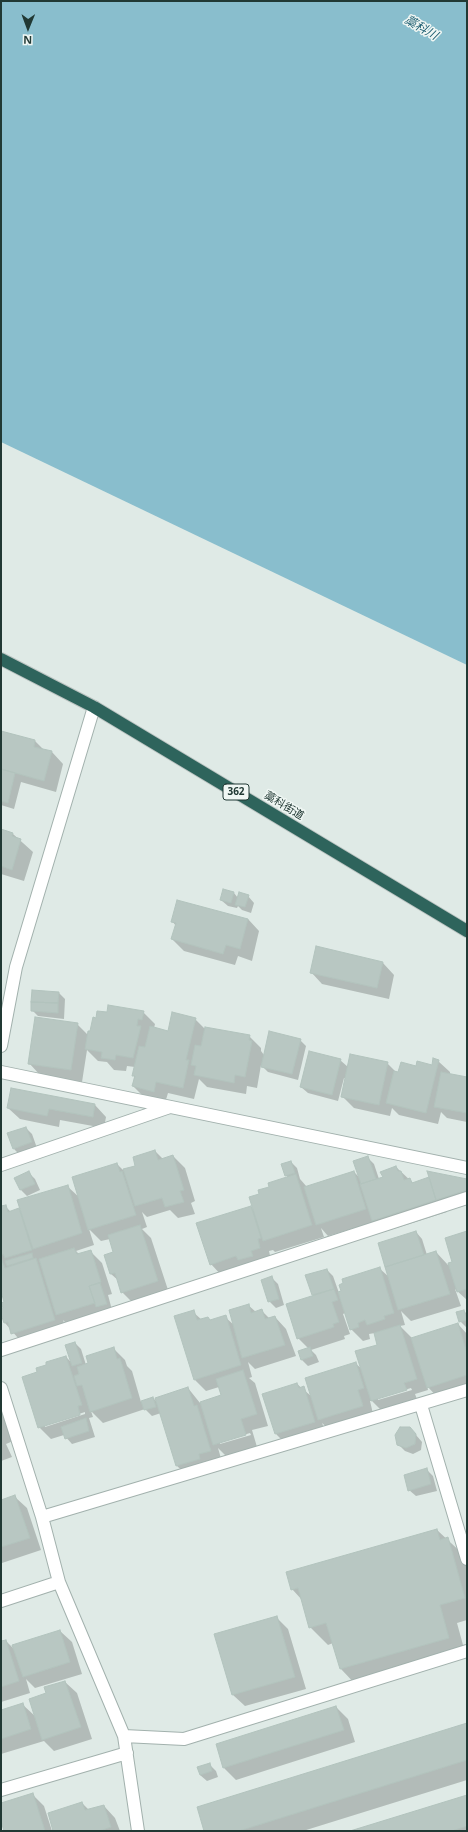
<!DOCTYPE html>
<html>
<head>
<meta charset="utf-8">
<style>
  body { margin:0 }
  #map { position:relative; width:468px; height:1832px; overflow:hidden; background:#dfeae6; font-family:"Open Sans",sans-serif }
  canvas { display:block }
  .frame { position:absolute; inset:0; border:2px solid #213934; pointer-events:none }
  .north { position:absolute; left:8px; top:8px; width:40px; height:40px; -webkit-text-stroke:3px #f0f7f4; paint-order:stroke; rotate:181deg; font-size:11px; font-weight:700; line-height:16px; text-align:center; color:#213934 }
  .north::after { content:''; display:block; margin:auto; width:14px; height:18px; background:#213934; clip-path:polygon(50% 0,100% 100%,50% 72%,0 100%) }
</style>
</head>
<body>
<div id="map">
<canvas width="468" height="1832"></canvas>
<div class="frame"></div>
<div class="north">N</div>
</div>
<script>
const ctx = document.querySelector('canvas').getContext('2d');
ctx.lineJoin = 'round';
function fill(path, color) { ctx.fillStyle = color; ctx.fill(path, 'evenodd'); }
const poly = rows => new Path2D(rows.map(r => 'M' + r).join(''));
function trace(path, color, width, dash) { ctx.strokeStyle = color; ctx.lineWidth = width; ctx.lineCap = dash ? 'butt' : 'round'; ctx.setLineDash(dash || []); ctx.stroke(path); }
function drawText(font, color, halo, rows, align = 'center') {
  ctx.font = font + ' "Open Sans","Noto Sans JP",sans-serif'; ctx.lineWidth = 3; ctx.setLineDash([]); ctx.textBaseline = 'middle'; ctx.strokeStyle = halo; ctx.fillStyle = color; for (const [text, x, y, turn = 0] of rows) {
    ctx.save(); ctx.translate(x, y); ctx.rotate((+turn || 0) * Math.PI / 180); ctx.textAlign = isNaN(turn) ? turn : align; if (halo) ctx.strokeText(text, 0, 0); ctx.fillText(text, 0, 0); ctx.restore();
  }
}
const water = poly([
  [1,1,467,1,467,665,1,442]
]);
const shadow = poly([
  [1,732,35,741,44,750,52,752,63,764,56,792,21,782,14,809,1,805],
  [1,830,13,834,33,852,24,881,1,874],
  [234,893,238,898,248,896,254,903,251,913,242,910,238,906,237,908,228,906,221,900],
  [248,919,259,931,252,961,238,956,235,965,184,951,172,939,176,926,172,921],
  [383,963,394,975,389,999,322,984,311,972],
  [59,993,65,999,64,1019,38,1016,32,1010],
  [143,1012,155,1024,154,1028,169,1032,195,1019,204,1028,249,1036,261,1048,261,1051,264,1055,300,1040,306,1046,298,1080,268,1072,261,1065,257,1088,247,1086,246,1094,207,1087,199,1079,194,1099,168,1093,165,1103,145,1098,133,1086,135,1067,127,1066,126,1071,114,1070,107,1062,98,1061,87,1050,82,1082,40,1075,29,1063,77,1024,88,1035],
  [340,1060,348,1067,387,1063,397,1073,433,1066,438,1061,450,1072,450,1075,467,1078,467,1122,447,1118,441,1112,438,1124,399,1115,392,1108,390,1116,354,1108,342,1096,346,1078,344,1078,338,1101,308,1093,301,1087],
  [95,1105,106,1117,104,1128,60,1120,59,1127,20,1119,8,1108],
  [26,1128,32,1134,37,1148,20,1155,14,1149],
  [155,1151,163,1159,173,1156,185,1168,195,1201,191,1203,195,1214,178,1218,170,1210,147,1217,142,1212,147,1227,142,1229,151,1238,169,1293,134,1304,122,1292,119,1281,111,1274,114,1253,110,1239,101,1241,89,1229,94,1245,76,1251,79,1254,90,1251,102,1263,112,1294,108,1295,112,1310,69,1326,63,1320,67,1332,24,1345,5,1323,1,1310,5,1309,6,1302,1,1291,1,1207,5,1206,11,1212,19,1210,23,1213,67,1186,80,1198,117,1164,123,1170,137,1166],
  [368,1158,374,1164,379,1179,384,1178,396,1167,413,1183,467,1180,467,1198,445,1205,447,1212,384,1232,374,1222,328,1236,321,1228,324,1237,275,1252,273,1250,269,1251,271,1260,222,1276,211,1264,251,1207,254,1211,260,1194,288,1178,286,1175,291,1162,297,1168,300,1179,307,1187,354,1172,360,1178],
  [29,1173,35,1179,40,1190,27,1196,21,1190],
  [416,1232,422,1239,427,1255,436,1252,448,1265,453,1262,467,1233,467,1300,455,1289,461,1306,411,1321,401,1311,405,1325,400,1326,413,1339,458,1324,467,1334,467,1390,439,1399,427,1386,428,1390,415,1394,418,1402,384,1413,372,1401,370,1401,374,1418,331,1431,322,1423,326,1433,287,1445,276,1434,297,1384,311,1396,355,1363,362,1369,379,1345,375,1333,369,1334,370,1339,363,1341,351,1329,345,1313,343,1314,350,1334,344,1336,345,1339,311,1350,316,1355,319,1362,308,1366,301,1359,309,1349,298,1338,314,1296,313,1295,327,1270,333,1276,339,1293,379,1268,389,1277],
  [411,1388,412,1390,378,1400,378,1398],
  [272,1278,278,1284,284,1305,276,1308,269,1301],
  [248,1305,256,1312,262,1311,270,1319,275,1317,286,1329,296,1356,255,1369,248,1362,252,1377,249,1378,255,1383,268,1426,252,1430,257,1447,226,1456,218,1448,222,1462,189,1477,177,1466,161,1413,152,1416,145,1409,103,1423,91,1411,93,1417,89,1418,95,1437,72,1444,64,1435,51,1439,39,1427,38,1373,66,1357,72,1363,75,1343,81,1349,86,1365,113,1348,125,1360,127,1366,132,1371,141,1402,153,1398,157,1402,188,1388,200,1403,222,1396,219,1387,206,1391,195,1380,193,1312,202,1320,208,1318,211,1321,225,1317,234,1325],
  [85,1412,85,1414,45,1427,45,1425],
  [250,1433,251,1435,220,1444,220,1442],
  [464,1311,467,1314,466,1327,460,1321],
  [1,1409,13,1441,6,1444,12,1457,1,1461],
  [410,1428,422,1442,421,1450,413,1454,405,1451,398,1444],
  [426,1469,433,1476,437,1491,416,1496,409,1490],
  [15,1497,27,1508,41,1550,2,1563,1,1501],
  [437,1530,465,1556,467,1562,467,1620,457,1623,466,1656,358,1687,341,1669,333,1643,328,1645,310,1627,302,1600,292,1589],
  [276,1617,288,1629,306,1689,245,1706,233,1695],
  [60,1631,72,1642,82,1674,35,1688,26,1679,30,1693,1,1702,1,1642,6,1641,15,1650],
  [65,1682,77,1693,92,1739,54,1751,44,1741,1,1754,1,1711,22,1704,36,1717,47,1694],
  [336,1707,348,1719,355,1742,236,1780,224,1768,217,1745],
  [467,1724,467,1780,303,1831,206,1831],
  [209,1764,216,1771,218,1777,207,1781,200,1775],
  [32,1794,44,1806,52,1831,5,1831,1,1817,1,1804],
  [467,1796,467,1831,354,1831],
  [82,1803,89,1810,104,1806,115,1818,120,1831,54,1831]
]);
const building = poly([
  [1,731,35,740,34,747,52,751,44,781,1,769,1,731],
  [1,769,15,773,8,803,1,801,1,769],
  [1,829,13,833,12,836,21,839,12,870,1,866,1,829],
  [223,889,234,892,231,903,220,900,223,889],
  [239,892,249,895,245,907,235,905,239,892],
  [177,900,248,919,240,949,226,945,223,954,171,939,176,923,171,922,177,900],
  [316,946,383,962,377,988,310,973,316,946],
  [32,990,59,992,58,1003,31,1002,32,990],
  [31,1002,58,1003,58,1013,31,1011,31,1002],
  [108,1005,144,1011,142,1020,138,1019,137,1026,141,1026,133,1058,116,1055,115,1060,101,1058,102,1052,85,1049,88,1031,90,1031,93,1017,96,1018,97,1011,107,1012,108,1005],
  [172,1012,196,1018,186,1060,189,1060,183,1088,156,1082,154,1092,132,1086,135,1076,132,1076,139,1046,145,1047,150,1026,168,1031,172,1012],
  [35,1017,78,1023,71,1070,28,1064,35,1017],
  [205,1027,250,1035,249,1040,252,1041,245,1077,235,1075,234,1083,194,1075,196,1066,191,1065,195,1045,201,1046,205,1027],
  [269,1031,301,1039,292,1074,261,1067,269,1031],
  [309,1051,341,1059,332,1095,300,1087,309,1051],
  [350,1054,388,1062,379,1105,341,1097,350,1054],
  [433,1058,439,1060,426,1113,386,1103,394,1071,398,1072,401,1062,416,1066,417,1061,432,1065,433,1058],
  [441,1072,467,1077,467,1113,434,1107,441,1072],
  [11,1088,95,1104,93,1117,49,1109,47,1116,7,1108,11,1088],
  [26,1127,32,1142,13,1149,7,1133,26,1127],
  [155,1150,158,1160,173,1155,184,1190,180,1191,184,1202,165,1207,162,1198,135,1206,123,1169,135,1166,133,1157,155,1150],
  [368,1156,376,1179,361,1184,353,1161,368,1156],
  [291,1161,295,1173,285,1176,281,1164,291,1161],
  [117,1163,120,1172,122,1171,136,1215,88,1230,72,1177,117,1163],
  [396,1166,398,1171,401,1171,404,1180,410,1178,412,1183,429,1177,436,1200,372,1221,360,1184,383,1177,380,1172,396,1166],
  [29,1171,35,1184,20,1190,14,1178,29,1171],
  [354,1171,366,1209,316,1225,304,1187,354,1171],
  [427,1171,467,1179,467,1190,436,1200,427,1171],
  [296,1174,312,1225,263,1241,249,1197,259,1194,258,1190,269,1187,268,1183,296,1174],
  [68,1185,82,1233,33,1249,17,1200,68,1185],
  [6,1205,8,1212,19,1208,32,1250,5,1258,3,1254,1,1255,1,1206,6,1205],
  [251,1206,261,1238,258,1239,260,1248,251,1251,253,1256,238,1260,236,1256,210,1265,196,1223,251,1206],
  [140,1225,158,1281,121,1293,115,1273,110,1274,104,1255,113,1252,108,1235,140,1225],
  [416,1231,424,1255,385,1267,378,1243,416,1231],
  [467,1231,467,1289,457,1292,448,1263,452,1262,445,1238,467,1231],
  [74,1248,77,1254,91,1250,101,1282,89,1286,95,1303,56,1315,39,1259,74,1248],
  [436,1251,450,1294,398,1310,385,1267,436,1251],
  [32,1253,33,1258,7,1266,5,1261,32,1253],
  [1,1258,5,1268,36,1258,55,1320,11,1334,8,1322,4,1323,1,1314,1,1309,3,1308,1,1303,4,1302,1,1291,1,1258],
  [380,1267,394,1313,384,1316,385,1319,367,1325,365,1320,358,1323,359,1327,350,1330,338,1292,341,1291,339,1285,343,1283,342,1279,380,1267],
  [327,1269,334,1289,312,1295,305,1275,327,1269],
  [272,1276,279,1299,268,1302,261,1280,272,1276],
  [100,1283,107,1304,96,1307,89,1286,100,1283],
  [334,1289,338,1300,332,1302,339,1322,333,1324,334,1327,297,1339,286,1304,334,1289],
  [249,1304,251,1313,262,1309,265,1319,275,1316,285,1345,242,1358,229,1310,249,1304],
  [194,1310,197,1320,208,1317,210,1320,226,1315,241,1365,194,1380,174,1316,194,1310],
  [464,1310,467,1320,459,1322,456,1312,464,1310],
  [458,1323,467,1353,467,1375,427,1388,411,1338,458,1323],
  [400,1325,417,1379,404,1383,407,1390,371,1401,355,1351,377,1345,374,1333,400,1325],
  [75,1342,82,1363,72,1366,65,1345,75,1342],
  [114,1347,117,1359,120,1358,132,1398,90,1412,82,1385,77,1386,74,1376,79,1374,77,1367,88,1363,86,1356,114,1347],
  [310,1347,313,1356,301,1360,298,1351,310,1347],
  [66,1356,82,1405,78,1406,80,1415,38,1428,22,1377,37,1372,36,1368,46,1365,46,1362,66,1356],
  [356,1362,364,1388,358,1390,363,1406,318,1420,305,1378,356,1362],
  [243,1370,257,1414,241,1419,246,1435,213,1445,200,1402,221,1395,216,1379,243,1370],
  [297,1383,299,1388,304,1386,315,1422,275,1434,262,1394,297,1383],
  [188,1387,194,1406,197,1405,211,1451,199,1454,200,1459,176,1466,155,1398,188,1387],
  [153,1397,156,1407,144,1410,141,1401,153,1397],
  [86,1418,89,1431,65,1439,61,1427,86,1418],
  [400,1427,410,1427,416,1434,415,1444,406,1448,397,1445,395,1435,400,1427],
  [427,1468,431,1484,408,1491,404,1475,427,1468],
  [15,1495,30,1538,1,1547,1,1500,15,1495],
  [437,1529,440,1540,448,1537,465,1598,440,1605,449,1638,340,1669,326,1623,309,1628,298,1588,291,1590,286,1572,437,1529],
  [277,1616,295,1677,232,1695,214,1634,277,1616],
  [60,1630,70,1662,23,1677,12,1645,60,1630],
  [6,1640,19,1681,1,1687,1,1641,6,1640],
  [65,1681,81,1727,42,1740,29,1699,46,1693,44,1687,65,1681],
  [23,1703,31,1729,1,1739,1,1710,23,1703],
  [336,1706,344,1730,223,1768,216,1744,336,1706],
  [467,1723,467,1760,239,1831,204,1831,197,1807,467,1723],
  [210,1763,212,1771,200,1775,197,1767,210,1763],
  [33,1793,45,1831,4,1831,1,1821,1,1803,33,1793],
  [467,1795,467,1826,452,1831,350,1831,467,1795],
  [82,1802,85,1810,104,1805,111,1827,100,1831,53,1831,48,1813,82,1802]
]);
const street = poly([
  [1,1046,16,967,94,707],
  [1,1072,467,1168],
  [1,1165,170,1107],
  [1,1350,467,1198],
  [1,1388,42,1517,59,1582,124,1736,138,1831],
  [421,1405,467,1559],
  [42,1517,467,1390],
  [1,1601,59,1582],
  [124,1736,184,1739,467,1651],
  [1,1790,127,1753]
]);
const highway = poly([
  [1,659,94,707,467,931]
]);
const shields = [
  [236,792,26]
];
const shieldNames = [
  ["362",236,792]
];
const streetNames = [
  ["藁科街道",284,806,31]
];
const waterNames = [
  ["藁科川",421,28,30]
];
fill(water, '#89becd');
fill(shadow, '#0003');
fill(building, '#b8c7c2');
trace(building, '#b2c3bd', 1);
trace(street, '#a2b1ad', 14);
trace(highway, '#bcc4c2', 14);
trace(street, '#fff', 12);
trace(highway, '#2e645c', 12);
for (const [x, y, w] of shields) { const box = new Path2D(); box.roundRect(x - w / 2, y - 8, w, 16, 3); ctx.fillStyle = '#f0f7f4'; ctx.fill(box); trace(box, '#213934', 1); }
drawText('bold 10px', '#213934', null, shieldNames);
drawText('11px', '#213934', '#f0f7f4', streetNames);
drawText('italic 12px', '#1e5f72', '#f0f7f4', waterNames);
</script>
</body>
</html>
